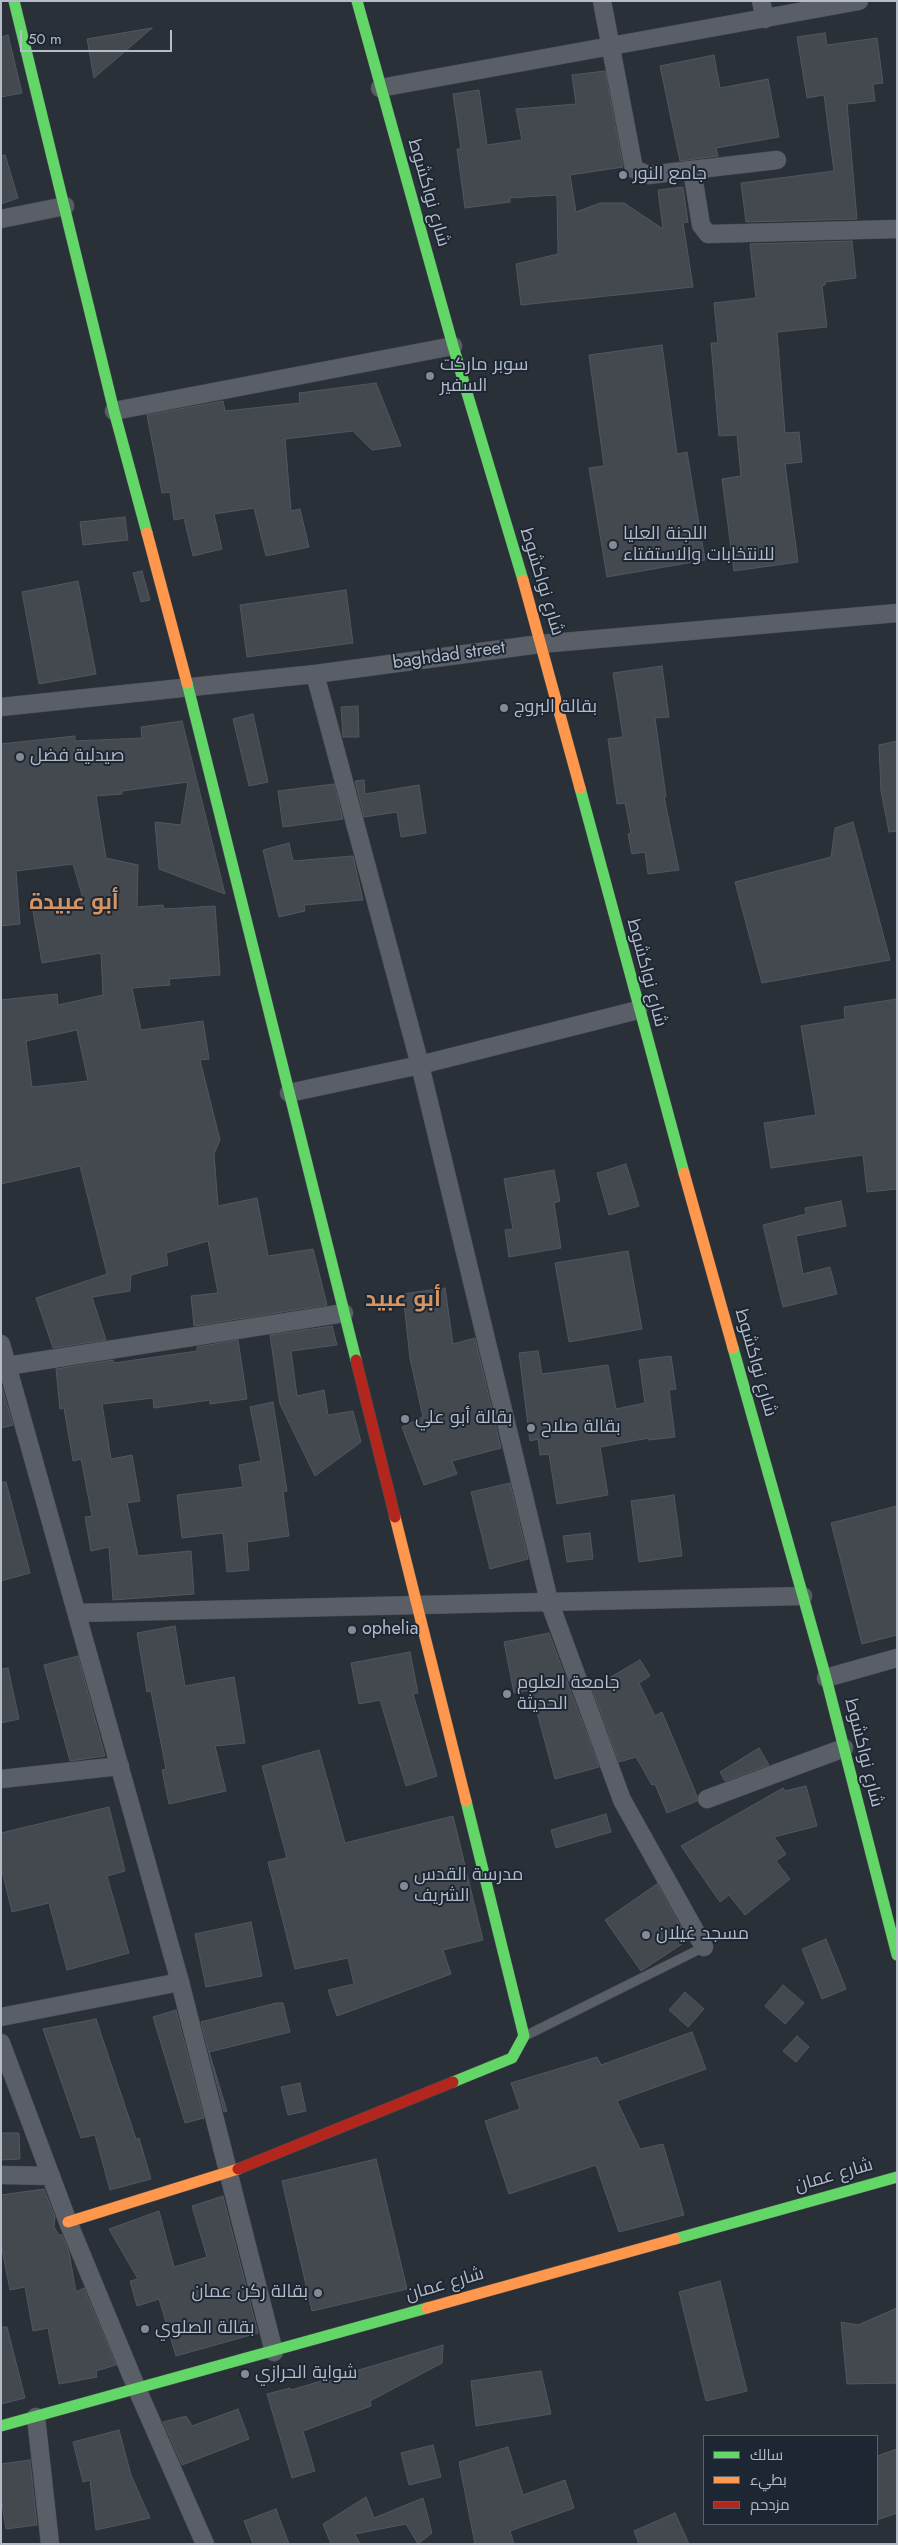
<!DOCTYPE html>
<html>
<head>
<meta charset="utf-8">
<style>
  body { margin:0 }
  #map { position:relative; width:898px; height:2545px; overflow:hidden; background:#2a3038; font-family:Jost,Cairo,sans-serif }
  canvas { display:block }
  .frame { position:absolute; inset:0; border:2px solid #b4bcc9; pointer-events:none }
  .legend { position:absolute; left:703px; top:2435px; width:175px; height:90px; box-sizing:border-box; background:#1d2633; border:1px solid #59626f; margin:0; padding:6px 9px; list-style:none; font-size:15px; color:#b4bcc9 }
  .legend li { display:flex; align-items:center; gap:10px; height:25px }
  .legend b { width:25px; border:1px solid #59626f }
  .scale { position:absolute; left:20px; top:30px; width:152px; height:22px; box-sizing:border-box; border:2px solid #b4bcc9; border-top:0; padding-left:6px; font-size:15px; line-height:18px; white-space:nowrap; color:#b4bcc9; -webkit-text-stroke:4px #1d2633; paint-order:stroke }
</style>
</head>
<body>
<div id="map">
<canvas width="898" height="2545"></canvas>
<div class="frame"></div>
<ul class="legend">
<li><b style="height:6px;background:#63d668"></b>سالك</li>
<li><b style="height:6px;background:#ff974d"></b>بطيء</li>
<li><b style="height:6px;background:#b3261e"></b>مزدحم</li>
</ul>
<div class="scale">50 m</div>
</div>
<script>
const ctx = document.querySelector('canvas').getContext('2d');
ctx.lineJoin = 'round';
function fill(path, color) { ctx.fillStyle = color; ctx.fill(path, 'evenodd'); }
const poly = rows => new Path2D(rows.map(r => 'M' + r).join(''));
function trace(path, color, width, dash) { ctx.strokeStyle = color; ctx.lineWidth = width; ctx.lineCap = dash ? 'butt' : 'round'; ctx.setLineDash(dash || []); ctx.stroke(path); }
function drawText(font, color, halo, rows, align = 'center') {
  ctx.font = font + ' Jost,Cairo,sans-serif'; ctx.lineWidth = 4; ctx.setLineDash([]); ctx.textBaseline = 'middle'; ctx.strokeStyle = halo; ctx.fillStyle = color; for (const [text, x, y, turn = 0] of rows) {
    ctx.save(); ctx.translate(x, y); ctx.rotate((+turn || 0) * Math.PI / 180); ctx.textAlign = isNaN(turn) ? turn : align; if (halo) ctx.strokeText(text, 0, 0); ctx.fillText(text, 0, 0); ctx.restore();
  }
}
const building = poly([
  [152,28,94,78,87,39,152,28],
  [825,33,827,45,877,38,883,83,873,84,875,101,847,104,857,219,746,222,741,183,834,171,824,95,807,98,797,37,825,33],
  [8,35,22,93,1,97,1,37,8,35],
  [714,55,720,88,768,79,779,137,716,148,718,156,680,161,660,66,714,55],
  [605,71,623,167,570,175,576,212,600,203,624,203,663,229,658,190,683,187,688,222,683,223,693,287,521,305,516,264,558,254,557,195,510,198,510,202,465,208,457,149,461,149,453,94,479,90,487,145,522,140,516,109,576,104,572,75,605,71],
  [5,155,18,198,1,204,1,156,5,155],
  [852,241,856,278,825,282,825,285,822,286,827,327,777,332,785,433,799,432,802,462,785,464,798,562,734,571,722,479,741,476,737,435,719,436,711,343,718,343,714,303,756,298,750,244,852,241],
  [662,345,677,454,687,452,705,560,607,577,589,468,604,466,589,355,662,345],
  [376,383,401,446,372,450,353,431,285,439,291,511,300,509,309,547,266,556,254,508,214,514,222,549,193,556,184,518,174,520,170,492,162,493,147,415,223,401,225,411,300,403,299,393,376,383],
  [125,517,128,540,83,545,80,522,125,517],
  [142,571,150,600,141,602,133,573,142,571],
  [78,581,96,674,39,684,22,592,78,581],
  [346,590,353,643,247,657,240,605,346,590],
  [662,666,669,717,655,718,666,797,664,797,679,870,648,874,645,852,632,854,628,834,631,833,625,803,617,804,608,739,623,737,613,673,662,666],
  [358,706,359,737,343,737,341,707,358,706],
  [253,714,268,782,249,786,233,719,253,714],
  [182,721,225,894,159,869,155,822,181,825,188,782,122,791,122,794,96,796,106,858,138,865,137,907,163,905,164,909,215,906,220,975,169,979,170,985,132,988,141,1030,203,1021,209,1059,200,1060,220,1140,214,1154,218,1206,257,1198,268,1256,313,1249,327,1305,194,1326,191,1296,218,1293,208,1241,166,1253,168,1265,131,1275,130,1291,92,1297,106,1340,53,1348,36,1298,107,1274,80,1166,1,1184,1,1000,57,994,58,1005,103,995,101,953,42,963,33,911,84,902,73,864,16,871,20,924,1,926,1,744,75,736,75,741,142,738,141,727,182,721],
  [77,1030,88,1081,32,1087,26,1041,77,1030],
  [897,741,897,831,889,832,881,791,879,745,897,741],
  [364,780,365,794,419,785,426,833,401,837,397,812,364,817,355,781,364,780],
  [334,784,343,819,283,827,278,791,334,784],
  [853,822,890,960,762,983,735,882,831,857,835,828,853,822],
  [289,843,293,861,353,856,363,900,304,905,305,911,279,917,263,850,289,843],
  [897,999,897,1189,867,1192,863,1155,771,1168,764,1123,816,1115,801,1026,845,1019,844,1007,897,999],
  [626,1164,639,1206,609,1215,597,1173,626,1164],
  [554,1170,560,1201,554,1203,561,1248,509,1257,505,1230,513,1229,504,1179,554,1170],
  [841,1201,846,1226,796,1236,803,1274,830,1267,837,1294,783,1307,763,1225,806,1214,805,1208,841,1201],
  [628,1251,642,1329,569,1342,555,1263,628,1251],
  [445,1288,453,1344,475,1338,501,1448,452,1461,457,1474,424,1485,402,1427,423,1417,410,1358,403,1294,445,1288],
  [332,1326,337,1345,291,1351,297,1396,324,1390,328,1415,353,1411,361,1442,315,1476,280,1404,270,1335,332,1326],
  [238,1340,247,1399,210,1404,210,1400,154,1408,153,1398,102,1404,111,1459,132,1455,140,1501,127,1503,138,1556,191,1551,194,1594,113,1600,109,1547,91,1551,85,1517,92,1516,81,1459,73,1461,64,1408,60,1409,56,1369,113,1360,114,1363,197,1351,197,1347,238,1340],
  [538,1351,542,1374,608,1365,616,1409,645,1403,639,1360,671,1356,676,1389,669,1390,675,1437,649,1440,649,1438,600,1447,608,1495,557,1504,549,1454,540,1455,538,1439,530,1441,519,1353,538,1351],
  [1,1384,13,1425,1,1428,1,1384],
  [273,1402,287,1491,283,1492,289,1536,247,1542,249,1570,227,1572,223,1533,182,1538,177,1495,243,1487,239,1465,261,1461,250,1407,273,1402],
  [1,1482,6,1482,30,1573,1,1581,1,1482],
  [510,1483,528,1559,490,1569,471,1492,510,1483],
  [674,1495,682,1556,639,1562,631,1501,674,1495],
  [897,1506,897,1635,862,1644,831,1523,897,1506],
  [590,1533,593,1559,567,1562,563,1536,590,1533],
  [175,1626,185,1686,234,1677,245,1743,215,1746,226,1791,169,1804,162,1770,166,1769,151,1691,147,1692,137,1633,175,1626],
  [549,1633,599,1767,555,1779,531,1690,514,1693,504,1642,549,1633],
  [410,1652,418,1693,413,1694,437,1776,406,1786,380,1700,359,1704,351,1663,410,1652],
  [78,1656,105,1756,70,1761,44,1665,78,1656],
  [640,1660,650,1676,639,1683,655,1716,662,1712,697,1796,697,1801,667,1813,655,1784,652,1785,636,1757,619,1762,592,1688,640,1660],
  [8,1668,19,1719,1,1723,1,1669,8,1668],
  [759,1748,769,1765,725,1781,720,1772,759,1748],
  [319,1750,345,1843,453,1816,483,1940,443,1950,451,1974,337,2016,328,1990,354,1984,348,1958,295,1969,268,1862,287,1858,262,1766,319,1750],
  [806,1786,817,1826,774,1837,786,1854,776,1861,790,1879,745,1915,729,1895,720,1902,681,1846,783,1788,785,1791,806,1786],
  [109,1807,125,1871,107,1876,129,1953,67,1970,49,1903,12,1912,1,1866,1,1833,109,1807],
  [606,1814,611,1832,556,1848,551,1830,606,1814],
  [657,1884,688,1940,641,1971,605,1920,657,1884],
  [251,1922,262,1976,206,1987,195,1934,251,1922],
  [826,1939,846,1989,822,1999,802,1949,826,1939],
  [783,1985,804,2003,785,2024,765,2006,783,1985],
  [685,1992,704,2009,688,2027,669,2010,685,1992],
  [276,2003,283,2003,290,2032,209,2052,227,2111,224,2112,201,2022,276,2003],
  [176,2010,204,2118,185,2123,153,2017,176,2010],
  [96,2019,136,2139,139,2138,151,2179,110,2190,95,2135,81,2138,43,2029,96,2019],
  [692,2032,706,2069,617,2101,640,2149,663,2144,684,2215,619,2232,596,2165,509,2194,485,2121,520,2109,511,2083,597,2057,601,2065,692,2032],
  [797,2036,809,2047,796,2062,783,2051,797,2036],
  [300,2083,306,2111,288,2115,281,2087,300,2083],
  [1,2133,19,2133,20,2159,1,2160,1,2133],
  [376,2159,407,2289,312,2311,282,2181,376,2159],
  [44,2189,55,2217,54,2227,59,2235,62,2235,69,2252,76,2292,84,2288,116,2365,96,2371,97,2377,59,2384,48,2328,33,2331,25,2287,10,2290,1,2244,1,2195,44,2189],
  [223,2196,258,2333,176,2356,159,2299,137,2306,130,2281,138,2279,109,2229,159,2211,174,2267,207,2257,192,2206,223,2196],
  [720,2281,747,2391,706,2401,679,2292,720,2281],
  [897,2308,897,2383,847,2384,841,2322,858,2325,897,2308],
  [1,2327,7,2327,25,2398,1,2404,1,2327],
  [443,2345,442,2363,370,2401,371,2406,303,2431,315,2471,292,2478,267,2394,290,2388,291,2390,443,2345],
  [541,2371,551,2414,476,2426,471,2381,541,2371],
  [238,2409,249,2439,182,2465,163,2422,186,2416,192,2426,238,2409],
  [119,2430,131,2475,150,2518,96,2530,90,2480,83,2482,73,2442,119,2430],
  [433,2445,441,2477,409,2485,401,2453,433,2445],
  [508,2447,523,2495,565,2480,574,2508,510,2531,514,2544,475,2544,459,2462,508,2447],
  [897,2449,897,2513,877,2520,877,2456,897,2449],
  [30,2460,37,2525,6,2529,1,2498,1,2464,30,2460],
  [366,2497,374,2518,423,2498,432,2533,418,2544,406,2524,355,2534,360,2544,331,2544,323,2524,366,2497],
  [276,2509,289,2544,253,2544,244,2521,276,2509],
  [675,2513,689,2544,639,2544,634,2531,675,2513]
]);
const lane = poly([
  [525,2036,704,1947]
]);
const street = poly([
  [602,1,634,169,648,175,777,160],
  [761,1,765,19],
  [380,88,859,1],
  [692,170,701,225,708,234,897,229],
  [1,219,65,206],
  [114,411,453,346],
  [315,674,420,1065,549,1601,622,1800,704,1947],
  [1,707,315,674,540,644,897,613],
  [289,1093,420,1065,638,1010],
  [1,1344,180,1982,274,2352],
  [7,1366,344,1313],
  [77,1613,803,1596],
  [826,1678,897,1658],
  [1,1779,120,1766],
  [707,1799,844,1748],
  [1,2017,180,1982],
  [1,2043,68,2222,137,2389,205,2544],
  [1,2175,51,2176],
  [36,2417,50,2544]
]);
const fast = poly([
  [14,1,114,411,147,533],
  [357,1,453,346,523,580],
  [187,683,356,1360],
  [580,788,684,1173],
  [733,1348,826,1678,897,1955],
  [453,2082,512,2058,524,2036,466,1801],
  [675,2239,897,2177],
  [1,2426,427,2308]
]);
const slow = poly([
  [147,533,187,683],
  [523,580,580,788],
  [684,1173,733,1348],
  [395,1517,466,1801],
  [68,2222,238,2169],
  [427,2308,675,2239]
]);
const jam = poly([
  [356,1360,395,1517],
  [238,2169,453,2082]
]);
const markers = [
  [623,175,5,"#848b96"],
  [430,376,5,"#848b96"],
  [613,545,5,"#848b96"],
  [504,708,5,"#848b96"],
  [20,757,5,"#848b96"],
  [405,1419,5,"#848b96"],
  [531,1428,5,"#848b96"],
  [352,1630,5,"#848b96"],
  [507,1694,5,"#848b96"],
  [404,1886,5,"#848b96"],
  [646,1935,5,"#848b96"],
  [318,2293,5,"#848b96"],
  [145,2329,5,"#848b96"],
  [245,2374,5,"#848b96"]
];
const poiNames = [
  ["جامع النور",633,175],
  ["سوبر ماركت",440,366],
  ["السفير",440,387],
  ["اللجنة العليا",623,535],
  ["للانتخابات والاستفتاء",623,556],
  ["بقالة البروج",514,708],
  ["صيدلية فضل",30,757],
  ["بقالة أبو علي",415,1419],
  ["بقالة صلاح",541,1428],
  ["ophelia",362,1630],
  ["جامعة العلوم",517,1684],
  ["الحديثة",517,1705],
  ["مدرسة القدس",414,1876],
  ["الشريف",414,1897],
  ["مسجد غيلان",656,1935],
  ["بقالة ركن عمان",308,2293,"right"],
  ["بقالة الصلوي",155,2329],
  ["شواية الحرازي",255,2374]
];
const streetNames = [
  ["شارع نواكشوط",428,193,74],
  ["شارع نواكشوط",541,582,73],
  ["baghdad street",449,656,-8],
  ["شارع نواكشوط",646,973,75],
  ["شارع نواكشوط",755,1363,74],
  ["شارع نواكشوط",863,1753,76],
  ["شارع عمان",834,2176,-16],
  ["شارع عمان",445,2285,-16]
];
const districtNames = [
  ["أبو عبيدة",74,904],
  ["أبو عبيد",403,1301]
];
fill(building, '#444950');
trace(building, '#52575f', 1);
trace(lane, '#484c53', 10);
trace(street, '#484c53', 19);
trace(fast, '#484c53', 12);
trace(slow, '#484c53', 12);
trace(jam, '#484c53', 12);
trace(lane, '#5a5e66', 9);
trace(street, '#5a5e66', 18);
trace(fast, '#63d668', 11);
trace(slow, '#ff974d', 11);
trace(jam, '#b3261e', 11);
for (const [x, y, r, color] of markers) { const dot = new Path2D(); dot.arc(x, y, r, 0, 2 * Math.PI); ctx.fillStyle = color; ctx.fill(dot); trace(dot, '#1d2633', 2); }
drawText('18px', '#b4bcc9', '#1d2633', poiNames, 'left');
drawText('18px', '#b4bcc9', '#1d2633', streetNames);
drawText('bold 22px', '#d59563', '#1d2633', districtNames);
</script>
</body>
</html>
